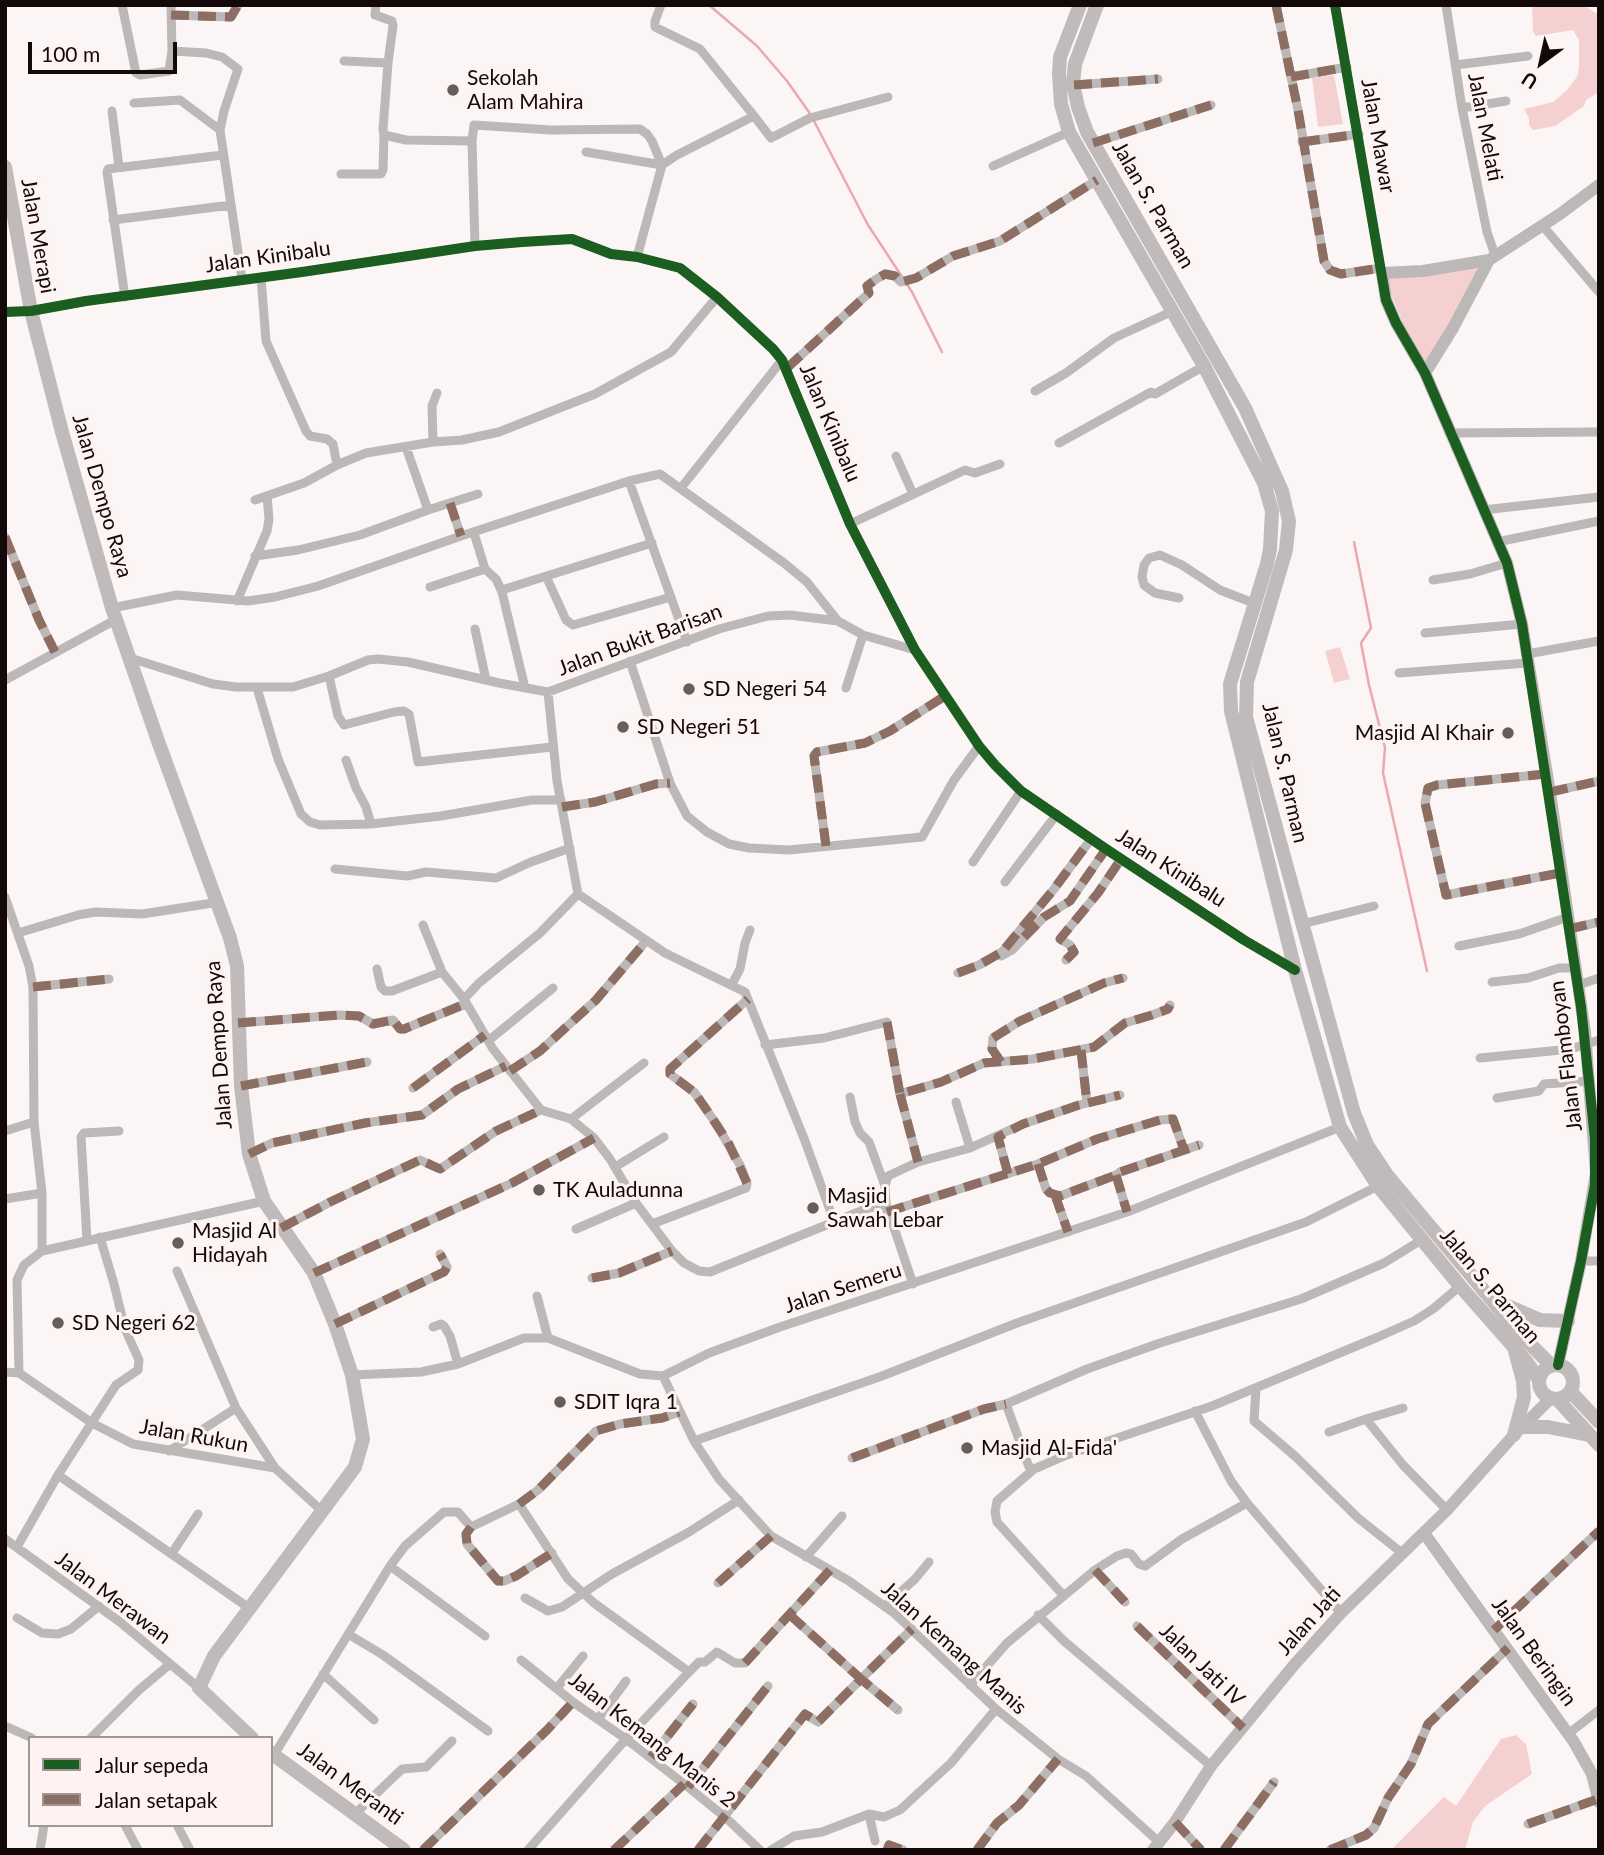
<!DOCTYPE html>
<html>
<head>
<meta charset="utf-8">
<style>
  body { margin:0 }
  #map { position:relative; width:1604px; height:1855px; overflow:hidden; background:#fcf5f5; font-family:Lato,sans-serif }
  canvas { display:block }
  .frame { position:absolute; inset:0; border:7px solid #130909; pointer-events:none }
  .legend { position:absolute; left:28px; top:1736px; width:245px; height:91px; box-sizing:border-box; background:#fff2f2; border:2px solid #a19595; margin:0; padding:9px 12px; list-style:none; font-size:21px; color:#130909 }
  .legend li { display:flex; align-items:center; gap:14px; height:35px }
  .legend b { width:35px; border:2px solid #a19595 }
  .north { position:absolute; left:1506px; top:28px; width:70px; height:70px; -webkit-text-stroke:5px #fff2f2; paint-order:stroke; rotate:213deg; font-size:19px; font-weight:700; line-height:28px; text-align:center; color:#130909 }
  .north::after { content:''; display:block; margin:auto; width:24px; height:32px; background:#130909; clip-path:polygon(50% 0,100% 100%,50% 72%,0 100%) }
  .scale { position:absolute; left:28px; top:42px; width:149px; height:32px; box-sizing:border-box; border:4px solid #130909; border-top:0; padding-left:9px; font-size:21px; line-height:24px; white-space:nowrap; color:#130909; -webkit-text-stroke:5px #fff2f2; paint-order:stroke }
</style>
</head>
<body>
<div id="map">
<canvas width="1604" height="1855"></canvas>
<div class="frame"></div>
<ul class="legend">
<li><b style="height:9px;background:#1b5e20"></b>Jalur sepeda</li>
<li><b style="height:9px;background:#8d6e63"></b>Jalan setapak</li>
</ul>
<div class="north">U</div>
<div class="scale">100 m</div>
</div>
<script>
const ctx = document.querySelector('canvas').getContext('2d');
ctx.lineJoin = 'round';
function fill(path, color) { ctx.fillStyle = color; ctx.fill(path, 'evenodd'); }
const poly = rows => new Path2D(rows.map(r => 'M' + r).join(''));
function trace(path, color, width, dash) { ctx.strokeStyle = color; ctx.lineWidth = width; ctx.lineCap = dash ? 'butt' : 'round'; ctx.setLineDash(dash || []); ctx.stroke(path); }
function drawText(font, color, halo, rows, align = 'center') {
  ctx.font = font + ' Lato,sans-serif'; ctx.lineWidth = 6; ctx.setLineDash([]); ctx.textBaseline = 'middle'; ctx.strokeStyle = halo; ctx.fillStyle = color; for (const [text, x, y, turn = 0] of rows) {
    ctx.save(); ctx.translate(x, y); ctx.rotate((+turn || 0) * Math.PI / 180); ctx.textAlign = isNaN(turn) ? turn : align; if (halo) ctx.strokeText(text, 0, 0); ctx.fillText(text, 0, 0); ctx.restore();
  }
}
const green = poly([
  [1532,5,1583,5,1599,15,1599,92,1586,100,1584,106,1555,126,1533,130,1529,125,1529,118,1524,109,1553,102,1566,91,1577,77,1579,68,1579,40,1573,30,1536,36,1533,31],
  [1334,75,1343,124,1318,127,1312,78],
  [1491,257,1425,363,1403,323,1382,273],
  [1340,647,1350,679,1334,683,1325,651],
  [1516,1735,1526,1744,1532,1774,1485,1806,1473,1822,1465,1850,1391,1850,1444,1797,1456,1806,1501,1739]
]);
const stream = poly([
  [709,5,757,46,787,81,811,115],
  [814,121,868,225,912,292,942,352],
  [1354,542,1371,628,1361,643,1369,685,1385,748,1383,773,1427,971]
]);
const minor = poly([
  [122,5,136,73,140,75,169,71,172,51],
  [171,5,172,51,206,53,222,57,238,69,224,111,220,130,242,279],
  [376,5,375,15,392,21,393,26,388,63,383,129,384,135,406,140,472,141],
  [1276,5,1298,110,1324,261,1330,270,1341,274,1381,268],
  [1335,5,1381,271],
  [1446,5,1462,108,1487,232,1495,255],
  [171,15,231,17,238,5],
  [344,61,388,63],
  [1455,65,1528,56],
  [1291,77,1347,67],
  [1074,85,1158,79],
  [134,103,180,100,220,130],
  [1462,108,1506,101],
  [112,111,119,167],
  [754,116,771,138,810,118,888,97],
  [1302,142,1359,134],
  [1093,143,1211,105],
  [586,152,662,165,677,155,754,116,700,49,655,27,655,21,661,5],
  [993,166,1069,132],
  [341,174,381,174,383,170,384,135],
  [113,220,231,205],
  [1542,225,1599,292],
  [475,246,472,141,474,125,551,130,640,129,647,134,652,141,662,165,637,257],
  [261,277,266,341,306,431,310,436,327,439,333,444,337,465],
  [125,297,107,172,108,169,223,155],
  [5,312,31,311,86,301,302,272,475,246,522,242,572,239,611,254,637,257,680,268,717,297,773,349,782,360,850,524,915,650,979,746,995,765,1021,791,1106,849,1244,940,1295,970],
  [787,368,869,293,867,286,875,280,885,274,895,276,901,282,916,278,953,256,1000,241,1097,180],
  [1035,391,1066,373,1114,338,1173,311],
  [1449,433,1599,432],
  [433,442,432,406,437,393],
  [1059,443,1151,392,1155,394,1204,366],
  [406,447,428,510,478,494],
  [896,456,913,494],
  [629,481,687,642],
  [681,488,782,360],
  [255,500,304,483,337,465,366,453,433,442,462,440,499,432,595,394,671,352,717,297],
  [450,503,461,536],
  [1483,510,1599,497],
  [850,524,965,470,975,473,1000,464],
  [474,533,485,569,496,579,502,592],
  [5,537,39,620,55,652],
  [1497,542,1599,521],
  [255,556,298,550,360,535,428,510],
  [546,576,566,620,573,625,671,597],
  [1433,580,1470,574,1507,563],
  [430,587,485,569],
  [1179,598,1155,593,1144,585,1142,577,1144,565,1149,558,1160,555,1182,565,1220,590,1256,604],
  [237,601,267,531,269,519,267,496],
  [112,608,177,595,248,601,275,597,318,586,461,536,629,481,660,474,784,563,807,582,838,621],
  [475,629,486,680],
  [1425,633,1522,624],
  [1527,654,1599,641],
  [130,658,213,684,236,687,293,687,329,676,368,660,378,659,408,662,499,683,548,692,719,629,768,616,790,615,838,621,863,635,915,650],
  [630,661,670,783,687,816,707,832,729,844,749,848,789,850,922,837,954,780,979,746],
  [1399,673,1527,663],
  [329,676,338,716,344,725,394,712,404,711,409,714,418,762,552,747],
  [5,680,117,619],
  [257,688,278,759,301,814,310,822,320,825,371,824],
  [525,688,502,592,505,589,652,543],
  [846,688,863,635],
  [548,692,557,781,578,894,540,933,479,983,464,999,493,1049,541,1110,571,1119,594,1138,610,1159,636,1203,672,1251,684,1263,699,1271,710,1272,866,1209,886,1204],
  [346,760,356,788,366,807,371,824,441,816,532,800,561,800],
  [1546,774,1437,785,1428,788,1425,803,1446,895,1560,873],
  [1550,792,1599,781],
  [562,807,595,802,656,784,670,783],
  [826,846,814,756,817,752,865,743,890,731,945,696],
  [973,862,1021,791],
  [335,869,407,876,426,872,496,878,531,862,570,848],
  [1005,882,1057,814],
  [578,894,665,953,745,992,805,1141,835,1224],
  [5,897,29,966,33,987,34,1122,42,1193,42,1251,264,1201],
  [1302,924,1374,906],
  [423,925,442,972,464,999],
  [1569,929,1599,922],
  [18,933,78,915,95,912,142,914,219,902],
  [1459,946,1519,934,1568,917],
  [1001,956,1012,950,1044,917,1070,901,1106,849],
  [1066,960,1074,952,1070,945,1060,939,1098,893,1121,859],
  [377,969,381,987,385,991,392,991,442,972],
  [958,973,979,965,1002,952,1054,889,1091,839],
  [1492,982,1528,978,1559,968,1575,968],
  [732,984,740,969,745,943,750,930],
  [1578,985,1599,978],
  [33,987,109,979],
  [238,1023,339,1015,359,1016,373,1024,393,1020,400,1029,404,1029,465,1004],
  [488,1041,553,988],
  [765,1045,824,1038,887,1022,900,1094,941,1082,984,1063,1033,1059,1094,1047,1125,1023,1152,1015,1168,1009,1170,1005],
  [1081,1050,1087,1103],
  [1480,1058,1571,1049,1599,1040],
  [1001,1062,992,1049,993,1038,1020,1021,1104,983,1123,978],
  [510,1071,540,1051,596,1000,646,941],
  [241,1086,367,1062],
  [413,1088,485,1035],
  [900,1094,918,1162],
  [850,1097,855,1122,860,1133,869,1142,885,1186],
  [1497,1098,1539,1091,1544,1084,1590,1081],
  [956,1102,970,1148],
  [571,1119,644,1063],
  [5,1131,34,1122],
  [998,1137,1008,1174],
  [249,1154,272,1143,365,1123,422,1115,458,1089,506,1066],
  [1038,1164,1046,1189,1050,1193,1060,1196,1116,1175,1120,1172,1199,1145],
  [615,1167,664,1137],
  [1116,1175,1127,1212],
  [1055,1195,1068,1232],
  [5,1199,42,1193],
  [887,1212,1038,1164,1097,1139,1160,1120,1173,1119,1184,1150],
  [652,1224,746,1188,747,1183,740,1165,717,1125,694,1092,670,1074,670,1069,748,999],
  [281,1228,330,1202,420,1160,440,1169,496,1131,541,1110],
  [576,1229,636,1203],
  [87,1240,81,1137,84,1133,119,1131],
  [1581,1261,1599,1261],
  [177,1271,236,1408,275,1468],
  [314,1273,512,1183,594,1138],
  [592,1278,619,1273,672,1251],
  [913,1284,886,1204,885,1186,888,1176,918,1162,970,1148,1023,1124,1079,1105,1120,1095],
  [537,1296,548,1338],
  [335,1324,444,1272,447,1267,440,1254],
  [433,1327,441,1324,444,1326,450,1336,458,1364],
  [5,1372,19,1373,92,1423,133,1444,275,1468,323,1512],
  [19,1373,17,1280,24,1265,42,1251],
  [352,1375,421,1372,458,1364,524,1338,548,1338,640,1374,663,1376,709,1353,780,1327,1127,1212,1340,1127],
  [663,1376,694,1441,719,1479,771,1536,849,1581,894,1613,996,1709,1058,1759,1086,1776,1159,1842],
  [1256,1389,1254,1421,1296,1457,1358,1518,1402,1553],
  [1006,1404,1029,1467,1034,1469,1064,1456,1212,1406,1378,1337,1414,1321,1433,1309,1460,1286],
  [1195,1411,1231,1481,1247,1503,1341,1613],
  [1366,1419,1403,1408],
  [1329,1432,1366,1419,1403,1465,1447,1510],
  [694,1441,882,1376,1017,1323,1306,1222,1378,1186],
  [169,1451,236,1408],
  [852,1458,984,1409,1006,1404,1087,1369,1160,1343,1301,1299,1384,1263,1423,1239],
  [1034,1469,997,1501,995,1512,997,1522,1064,1596],
  [58,1475,249,1608],
  [519,1504,538,1490,596,1431,620,1424,662,1418,679,1412],
  [471,1527,466,1534,467,1544,498,1581,504,1581,516,1576,552,1553],
  [5,1539,120,1622,199,1688],
  [17,1547,58,1475,116,1385,138,1370,139,1360,125,1329,114,1284,100,1237],
  [172,1553,198,1514],
  [806,1557,842,1516],
  [390,1566,485,1636],
  [1095,1570,1125,1602],
  [718,1583,771,1536],
  [525,1598,548,1611,562,1607,612,1574,689,1532,739,1500],
  [885,1606,915,1579,929,1562],
  [790,1615,861,1679,912,1629],
  [1038,1615,1064,1641,1211,1766],
  [17,1618,42,1633,58,1634,71,1629,99,1606],
  [1137,1626,1243,1728],
  [1494,1630,1599,1531],
  [348,1634,383,1655,488,1731],
  [521,1660,573,1702,626,1739,688,1787,725,1817,760,1850],
  [689,1672,699,1662,705,1662,717,1652,735,1663,745,1663,830,1570],
  [323,1674,374,1720],
  [970,1685,1007,1643,1095,1570,1117,1556,1126,1553,1131,1554,1139,1564,1145,1566,1182,1539,1247,1503],
  [557,1688,583,1656],
  [598,1719,626,1681],
  [5,1726,32,1738],
  [1568,1734,1599,1710],
  [91,1738,139,1690,170,1664],
  [274,1755,390,1566,405,1546,444,1512,458,1512,471,1527,519,1504,568,1579,594,1603,689,1672,626,1739,528,1850],
  [651,1757,693,1704],
  [688,1787,768,1686],
  [355,1814,402,1769,426,1767,452,1741],
  [869,1814,875,1841],
  [1175,1822,1201,1850],
  [1528,1824,1598,1799],
  [125,1825,138,1850],
  [177,1825,190,1850],
  [40,1850,44,1825],
  [423,1850,547,1730,573,1702],
  [614,1850,684,1784],
  [698,1850,805,1714,818,1722,861,1679,898,1710],
  [771,1850,794,1836,822,1832,869,1814,884,1817,900,1810,951,1763,996,1709],
  [887,1850,889,1845,903,1850],
  [977,1850,997,1823,1019,1805,1058,1759],
  [1224,1850,1274,1782],
  [1330,1850,1366,1835,1374,1828,1388,1798,1411,1764,1428,1724,1508,1648]
]);
const tertiary = poly([
  [1425,373,1453,328,1489,260],
  [1558,1365,1581,1261,1596,1173,1585,1032,1550,792,1522,624,1507,563,1425,373,1396,323,1386,300,1382,273,1423,271,1489,260,1560,214,1599,185],
  [1424,1533,1574,1742,1592,1774,1599,1802],
  [1153,1850,1175,1822,1211,1766,1294,1665,1341,1613,1447,1510,1514,1435,1550,1399]
]);
const primary = poly([
  [1080,5,1060,57,1059,74,1061,104,1069,132,1204,366,1264,483,1272,511,1270,549,1267,564,1230,684,1231,711,1295,970,1340,1127,1378,1186,1460,1286,1526,1361,1539,1380],
  [1097,5,1075,64,1073,84,1078,107,1087,132,1245,408,1282,491,1289,521,1286,550,1247,682,1246,717,1354,1113,1367,1145,1387,1175,1521,1335,1552,1366],
  [5,167,31,311,62,432,112,608,158,741,230,938,237,966,241,1086,249,1154,264,1201,314,1273,335,1324,352,1375,363,1439,355,1467,214,1656,199,1688,252,1738],
  [1498,1302,1540,1320,1568,1321],
  '1539 1382a17 17 0 1 1 34 0a17 17 0 1 1-34 0Z',
  [1571,1392,1599,1422],
  [1558,1400,1599,1445],
  [1522,1427,1548,1427,1589,1435],
  [1514,1435,1524,1397,1523,1381,1515,1351],
  [271,1753,404,1850]
]);
const quiet = poly([
  [1276,5,1298,110,1324,261,1330,270,1341,274,1381,268],
  [171,15,231,17,238,5],
  [1291,77,1347,67],
  [1074,85,1158,79],
  [1302,142,1359,134],
  [1093,143,1211,105],
  [787,368,869,293,867,286,875,280,885,274,895,276,901,282,916,278,953,256,1000,241,1097,180],
  [450,503,461,536],
  [5,537,39,620,55,652],
  [1546,774,1437,785,1428,788,1425,803,1446,895,1560,873],
  [1550,792,1599,781],
  [562,807,595,802,656,784,670,783],
  [826,846,814,756,817,752,865,743,890,731,945,696],
  [1569,929,1599,922],
  [1024,937,1044,917,1070,901,1106,849],
  [1066,960,1074,952,1070,945,1060,939,1098,893,1121,859],
  [958,973,979,965,1002,952,1054,889,1091,839],
  [33,987,109,979],
  [887,1022,900,1094,941,1082,984,1063,1033,1059,1094,1047,1125,1023,1152,1015,1168,1009,1170,1005],
  [238,1023,339,1015,359,1016,373,1024,393,1020,400,1029,404,1029,465,1004],
  [1081,1050,1087,1103],
  [1001,1062,992,1049,993,1038,1020,1021,1104,983,1123,978],
  [510,1071,540,1051,596,1000,646,941],
  [241,1086,367,1062],
  [413,1088,485,1035],
  [900,1094,918,1162],
  [249,1154,272,1143,365,1123,422,1115,458,1089,506,1066],
  [1038,1164,1046,1189,1050,1193,1060,1196,1116,1175,1120,1172,1199,1145],
  [1008,1174,998,1137,1023,1124,1079,1105,1120,1095],
  [1116,1175,1127,1212],
  [747,1183,728,1142,704,1106,694,1092,670,1074,670,1069,748,999],
  [1055,1195,1068,1232],
  [887,1212,1038,1164,1097,1139,1160,1120,1173,1119,1184,1150],
  [281,1228,330,1202,420,1160,440,1169,496,1131,541,1110],
  [314,1273,512,1183,594,1138],
  [592,1278,619,1273,672,1251],
  [335,1324,444,1272,447,1267,440,1254],
  [852,1458,984,1409,1006,1404],
  [519,1504,538,1490,596,1431,620,1424,662,1418,679,1412],
  [471,1527,466,1534,467,1544,498,1581,504,1581,516,1576,552,1553],
  [1095,1570,1125,1602],
  [718,1583,771,1536],
  [790,1615,861,1679,912,1629],
  [1137,1626,1243,1728],
  [1494,1630,1599,1531],
  [745,1663,830,1570],
  [651,1757,693,1704],
  [688,1787,768,1686],
  [1175,1822,1201,1850],
  [1528,1824,1598,1799],
  [423,1850,547,1730,573,1702],
  [614,1850,684,1784],
  [698,1850,805,1714,818,1722,861,1679,898,1710],
  [887,1850,889,1845,903,1850],
  [977,1850,997,1823,1019,1805,1058,1759],
  [1224,1850,1274,1782],
  [1330,1850,1366,1835,1374,1828,1388,1798,1411,1764,1428,1724,1508,1648]
]);
const cycleway = poly([
  [1335,5,1386,300,1396,323,1425,373,1507,563,1522,624,1581,1007,1595,1139,1595,1185,1581,1261,1558,1365],
  [5,312,31,311,86,301,302,272,475,246,522,242,572,239,611,254,637,257,680,268,717,297,773,349,782,360,850,524,915,650,979,746,995,765,1021,791,1106,849,1244,940,1295,970]
]);
const markers = [
  [453,90,7,"#655c5c"],
  [689,689,7,"#655c5c"],
  [623,727,7,"#655c5c"],
  [1508,733,7,"#655c5c"],
  [539,1190,7,"#655c5c"],
  [813,1208,7,"#655c5c"],
  [178,1243,7,"#655c5c"],
  [58,1323,7,"#655c5c"],
  [560,1402,7,"#655c5c"],
  [967,1448,7,"#655c5c"]
];
const poiNames = [
  ["Sekolah",467,78],
  ["Alam Mahira",467,102],
  ["SD Negeri 54",703,689],
  ["SD Negeri 51",637,727],
  ["Masjid Al Khair",1494,733,"right"],
  ["TK Auladunna",553,1190],
  ["Masjid",827,1196],
  ["Sawah Lebar",827,1220],
  ["Masjid Al",192,1231],
  ["Hidayah",192,1255],
  ["SD Negeri 62",72,1323],
  ["SDIT Iqra 1",574,1402],
  ["Masjid Al-Fida'",981,1448]
];
const streetNames = [
  ["Jalan Melati",1485,127,79],
  ["Jalan Mawar",1378,136,80],
  ["Jalan S. Parman",1153,205,60],
  ["Jalan Merapi",38,236,80],
  ["Jalan Kinibalu",268,257,-8],
  ["Jalan Kinibalu",830,423,67],
  ["Jalan Dempo Raya",102,496,74],
  ["Jalan Bukit Barisan",640,640,-20],
  ["Jalan S. Parman",1285,773,77],
  ["Jalan Kinibalu",1171,868,33],
  ["Jalan Dempo Raya",219,1045,-94],
  ["Jalan Flamboyan",1566,1056,-97],
  ["Jalan S. Parman",1490,1286,50],
  ["Jalan Semeru",843,1288,-18],
  ["Jalan Rukun",194,1436,10],
  ["Jalan Merawan",113,1598,37],
  ["Jalan Jati",1309,1621,-48],
  ["Jalan Kemang Manis",954,1648,42],
  ["Jalan Beringin",1534,1652,54],
  ["Jalan Jati IV",1202,1665,44],
  ["Jalan Kemang Manis 2",652,1740,38],
  ["Jalan Meranti",350,1784,36]
];
fill(green, '#f5d0d1');
trace(stream, '#e9a9ae', 2.5);
trace(minor, '#bcb8b8', 9);
trace(tertiary, '#bcb8b8', 12);
trace(primary, '#c0baba', 14);
trace(quiet, '#8d6e63', 9, [18, 9]);
trace(cycleway, '#1b5e20', 10);
for (const [x, y, r, color] of markers) { const dot = new Path2D(); dot.arc(x, y, r, 0, 2 * Math.PI); ctx.fillStyle = color; ctx.fill(dot); trace(dot, '#fff2f2', 2.5); }
drawText('21px', '#130909', '#fff2f2', poiNames, 'left');
drawText('21px', '#130909', '#fff2f2', streetNames);
</script>
</body>
</html>
